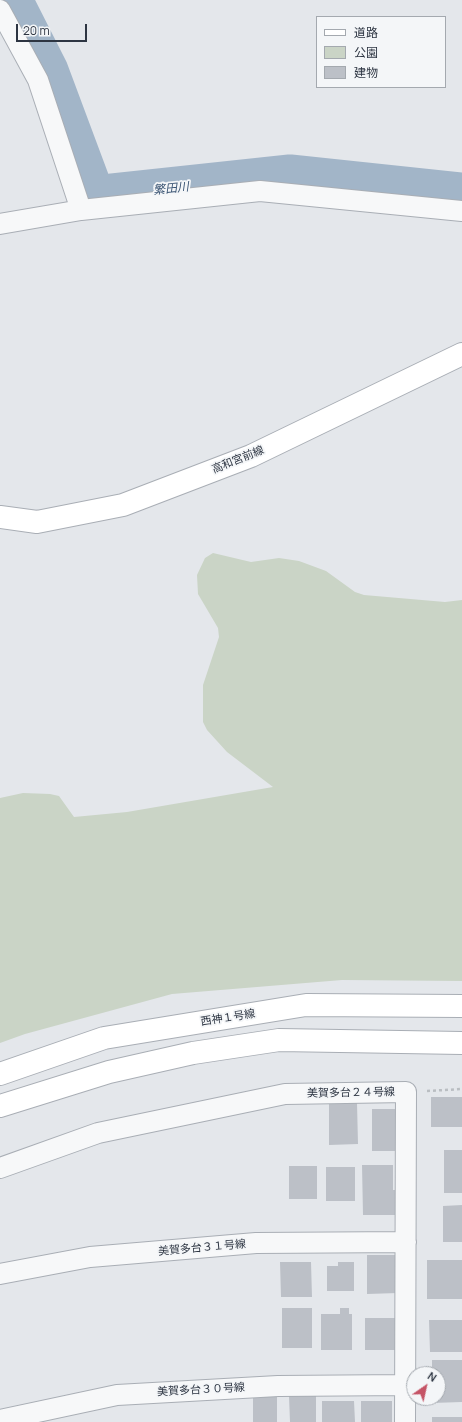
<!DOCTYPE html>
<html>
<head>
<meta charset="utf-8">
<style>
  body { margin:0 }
  #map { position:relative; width:462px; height:1422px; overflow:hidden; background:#e4e7eb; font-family:Manrope,"Noto Sans JP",sans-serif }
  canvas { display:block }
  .legend { position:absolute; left:316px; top:16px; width:130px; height:72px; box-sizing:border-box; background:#f4f6f8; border:1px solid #a4a9af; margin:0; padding:5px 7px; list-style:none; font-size:12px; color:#2d3542 }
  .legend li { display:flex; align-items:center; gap:8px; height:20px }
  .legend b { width:20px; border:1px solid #a4a9af }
  .north { position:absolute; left:406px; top:1366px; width:40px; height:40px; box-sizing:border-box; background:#f4f6f8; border:1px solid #a4a9af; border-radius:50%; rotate:34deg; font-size:11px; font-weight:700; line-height:16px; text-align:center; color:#2d3542 }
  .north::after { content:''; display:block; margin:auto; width:14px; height:18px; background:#c55466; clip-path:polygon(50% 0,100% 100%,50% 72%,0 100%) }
  .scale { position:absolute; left:16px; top:24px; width:71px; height:18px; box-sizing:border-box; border:2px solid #2d3542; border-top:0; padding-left:5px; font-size:12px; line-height:14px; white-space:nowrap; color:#2d3542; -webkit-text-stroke:3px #f4f6f8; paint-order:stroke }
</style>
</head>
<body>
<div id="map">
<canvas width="462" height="1422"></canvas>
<ul class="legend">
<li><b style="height:5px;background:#fff"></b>道路</li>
<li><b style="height:11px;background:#cad4c6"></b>公園</li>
<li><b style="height:11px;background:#bcc0c7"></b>建物</li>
</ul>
<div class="north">N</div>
<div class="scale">20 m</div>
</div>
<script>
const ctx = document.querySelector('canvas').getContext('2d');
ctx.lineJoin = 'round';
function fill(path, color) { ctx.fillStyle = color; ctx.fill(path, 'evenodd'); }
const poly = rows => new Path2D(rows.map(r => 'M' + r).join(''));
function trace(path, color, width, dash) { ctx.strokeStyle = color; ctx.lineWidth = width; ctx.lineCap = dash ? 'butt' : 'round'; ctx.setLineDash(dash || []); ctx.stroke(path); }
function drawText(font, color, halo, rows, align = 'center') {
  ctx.font = font + ' Manrope,"Noto Sans JP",sans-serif'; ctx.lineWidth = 3.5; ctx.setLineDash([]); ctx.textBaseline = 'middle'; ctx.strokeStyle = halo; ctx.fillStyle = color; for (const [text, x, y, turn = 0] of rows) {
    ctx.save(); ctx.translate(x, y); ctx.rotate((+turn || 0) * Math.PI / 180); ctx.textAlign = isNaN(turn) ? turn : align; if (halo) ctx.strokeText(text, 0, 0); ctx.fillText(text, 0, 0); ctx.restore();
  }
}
const green = poly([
  [213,553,251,562,279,558,299,561,326,571,355,592,364,595,445,602,462,600,462,981,342,980,172,994,25,1034,0,1043,0,798,23,793,50,794,59,796,74,817,127,812,273,787,227,752,207,730,203,722,203,685,219,637,218,628,198,594,197,575,205,558]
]);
const river = poly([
  [11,0,47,71,94,197,290,176,462,194]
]);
const building = poly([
  [431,1097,462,1097,462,1127,431,1127],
  [329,1103,357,1103,358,1144,329,1145],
  [372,1109,403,1109,403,1151,372,1151],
  [444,1150,462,1150,462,1193,444,1193],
  [362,1165,393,1165,393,1190,401,1190,401,1215,363,1215],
  [289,1166,317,1166,317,1199,289,1199],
  [326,1167,355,1167,355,1201,326,1201],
  [462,1205,462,1242,443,1242,443,1206],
  [367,1255,397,1255,398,1293,367,1294],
  [427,1260,462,1260,462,1299,427,1299],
  [280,1262,311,1262,312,1297,281,1297],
  [338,1262,354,1262,354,1291,327,1291,327,1266,338,1266],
  [282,1308,312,1308,312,1348,282,1348],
  [340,1308,349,1308,349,1314,352,1314,352,1350,321,1350,321,1314,340,1314],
  [365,1318,395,1318,395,1350,365,1350],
  [429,1320,462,1320,462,1352,430,1352],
  [432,1360,462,1360,462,1402,432,1403,432,1398,438,1398,438,1374,432,1374],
  [277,1395,277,1422,253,1422,253,1396],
  [289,1396,316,1396,316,1422,290,1422],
  [322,1401,354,1401,355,1422,322,1422],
  [361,1401,392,1401,392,1422,361,1422],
  [432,1417,462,1417,462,1422,432,1422]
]);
const path = poly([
  [427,1091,462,1089]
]);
const street = poly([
  [0,10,38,80,81,210],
  [0,224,81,210,260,191,462,211],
  [0,1168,98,1133,285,1094,406,1092,405,1422],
  [0,1274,90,1257,256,1243,406,1242],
  [0,1420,117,1395,278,1386,406,1385]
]);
const secondary = poly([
  [0,517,37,522,123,505,251,456,462,354],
  [0,1074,104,1038,306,1005,462,1006],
  [0,1106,109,1072,193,1053,279,1040,462,1043]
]);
const streetNames = [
  ["高和宮前線",238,460,-22],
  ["西神１号線",228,1018,-9],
  ["美賀多台２４号線",351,1093,-1],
  ["美賀多台３１号線",202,1248,-5],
  ["美賀多台３０号線",201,1390,-3]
];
const waterNames = [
  ["繁田川",171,189,-6]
];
fill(green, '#cad4c6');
trace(river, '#a2b5c8', 43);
fill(building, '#bcc0c7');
trace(street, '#a9aeb5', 22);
trace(secondary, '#a9aeb5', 24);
trace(path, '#babec2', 2.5, [3, 3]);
trace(street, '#f7f8f9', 20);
trace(secondary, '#fff', 22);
drawText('11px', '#2d3542', '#f4f6f8', streetNames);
drawText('italic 12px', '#3a5473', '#f4f6f8', waterNames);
</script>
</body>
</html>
